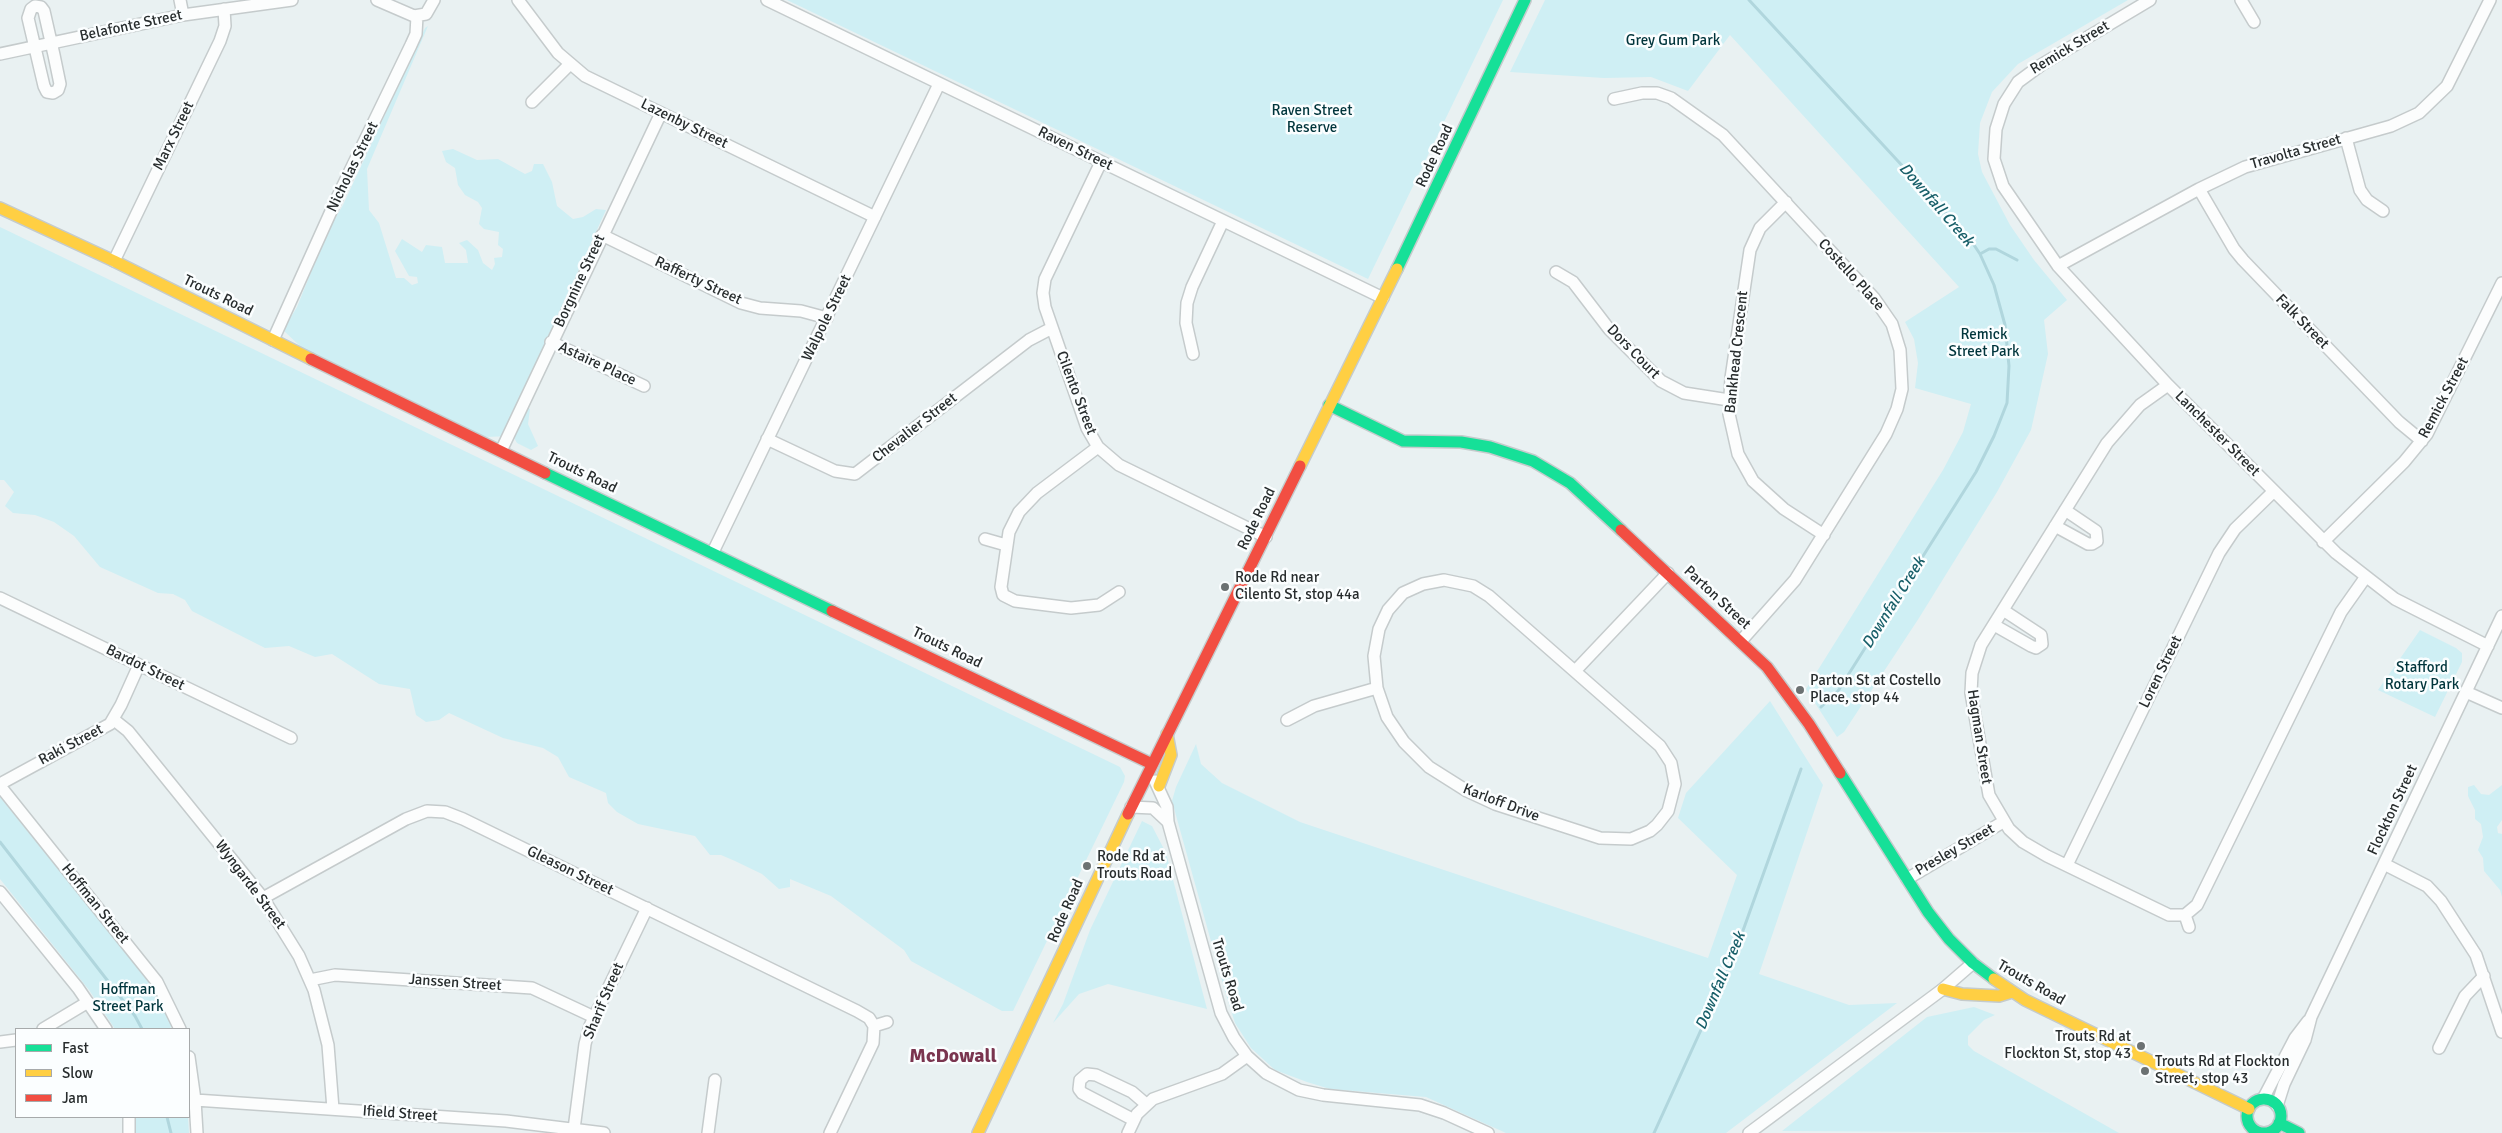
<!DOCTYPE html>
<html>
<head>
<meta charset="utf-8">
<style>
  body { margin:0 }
  #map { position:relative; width:2502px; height:1133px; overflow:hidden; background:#e9f1f2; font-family:Signika,sans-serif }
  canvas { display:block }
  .legend { position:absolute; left:15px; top:1028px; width:175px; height:90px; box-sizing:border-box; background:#fbfeff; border:1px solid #a7aaab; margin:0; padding:6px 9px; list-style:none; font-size:15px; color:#282d2e }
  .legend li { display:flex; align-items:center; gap:10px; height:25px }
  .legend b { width:25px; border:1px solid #a7aaab }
</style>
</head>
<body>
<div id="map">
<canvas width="2502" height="1133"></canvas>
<ul class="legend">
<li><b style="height:6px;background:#16e098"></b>Fast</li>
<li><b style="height:6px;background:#ffcf43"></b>Slow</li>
<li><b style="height:6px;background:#f24e42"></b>Jam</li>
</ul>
</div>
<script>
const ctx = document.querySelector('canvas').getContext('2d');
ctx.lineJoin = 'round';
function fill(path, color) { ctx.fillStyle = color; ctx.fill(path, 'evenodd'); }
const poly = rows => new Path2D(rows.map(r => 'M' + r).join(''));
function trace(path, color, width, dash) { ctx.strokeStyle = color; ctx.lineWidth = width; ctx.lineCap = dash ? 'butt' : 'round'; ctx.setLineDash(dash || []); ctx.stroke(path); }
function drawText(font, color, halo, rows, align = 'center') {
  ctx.font = font + ' Signika,sans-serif'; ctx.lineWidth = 5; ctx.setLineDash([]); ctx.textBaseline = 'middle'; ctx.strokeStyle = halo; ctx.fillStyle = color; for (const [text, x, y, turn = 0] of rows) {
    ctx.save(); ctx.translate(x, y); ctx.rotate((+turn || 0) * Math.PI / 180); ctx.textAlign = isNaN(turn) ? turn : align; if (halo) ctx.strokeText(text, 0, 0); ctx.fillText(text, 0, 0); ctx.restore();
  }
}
const green = poly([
  [787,0,1503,0,1368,279],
  [1545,0,2128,0,2018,64,1992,92,1980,123,1978,154,1982,172,2010,225,2034,260,2067,300,2044,320,2048,354,2031,430,1997,492,1919,618,1844,732,1837,737,1806,689,1943,470,1963,432,1971,404,1915,388,1918,363,1914,339,1905,322,1959,287,1730,35,1688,91,1651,77,1604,78,1510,72],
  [428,26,367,169,369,210,379,223,396,278,404,278,412,285,418,283,417,277,409,276,395,251,402,239,422,252,426,245,442,247,445,263,468,263,466,250,459,243,467,240,478,250,483,263,492,270,495,264,494,258,502,257,503,249,498,245,499,232,484,229,479,224,482,208,478,202,465,195,458,185,455,168,446,162,442,151,453,149,477,160,498,159,525,174,532,171,534,164,543,164,552,182,557,206,573,219,583,217,596,209,606,210,519,401,530,409,528,424,538,446,531,450,517,443,513,436,484,437,301,347,283,330,297,307,327,232,343,205,425,28],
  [0,227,1120,767,1125,776,1124,782,1013,1011,1002,1011,911,961,904,950,831,896,790,879,790,887,779,889,762,874,735,861,721,855,710,855,695,836,638,824,617,812,608,803,606,793,569,777,558,757,543,748,503,738,449,713,439,720,426,722,416,715,410,689,379,684,332,654,315,657,289,646,265,648,192,611,185,600,173,594,158,593,100,567,74,536,54,522,35,515,13,513,5,506,14,492,4,480,0,480],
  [2420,630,2456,648,2462,653,2462,662,2435,717,2378,690],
  [1770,701,1823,785,1759,974,1849,1005,1897,1003,1726,1133,1506,1133,1426,1097,1330,1089,1307,1082,1275,1070,1251,1048,1235,1023,1224,988,1172,801,1176,787,1196,744,1201,764,1222,783,1300,822,1708,958,1737,875,1678,818,1686,793],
  [2474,785,2481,794,2489,795,2502,785,2502,820,2497,827,2498,833,2502,834,2502,897,2500,890,2484,871,2483,858,2478,850,2483,837,2481,824,2475,819,2475,810,2468,796,2468,787],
  [0,797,161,996,172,1023,170,1029,115,1029,89,990,0,879],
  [1142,821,1152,826,1166,853,1207,1009,1108,984,1079,994,1053,1023,1063,1004,1090,930],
  [1974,1007,1995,1015,1984,1020,1968,1036,1968,1045,1974,1051,2119,1133,1782,1131,1927,1017],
  [136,1117,188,1117,189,1133,136,1133]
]);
const stream = poly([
  [1749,0,1970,239,1980,254,1994,285,2005,325,2009,366,2007,403,1994,436,1976,472,1838,691,1821,707],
  [1980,254,1989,249,1996,249,2017,260],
  [0,842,135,1016,142,1029],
  [167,1117,171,1133],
  [1654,1133,1731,964,1801,769]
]);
const street = poly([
  [180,0,183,15],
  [377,0,414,16,426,14,434,0],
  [518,0,558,53,585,76,875,217],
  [767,0,1383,298],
  [2150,0,2041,65,2018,82,2004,104,1996,129,1994,159,2003,186,2058,266,2168,385,2336,553,2395,599,2488,646],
  [2241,0,2254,22],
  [35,6,41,7,44,11,54,55,60,84,58,90,53,93,47,92,44,86,28,18,31,9,35,6],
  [0,54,183,15,292,0],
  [1614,99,1642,93,1657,93,1671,98,1723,135,1874,298,1892,324,1900,350,1902,389,1897,409,1886,434,1795,580,1741,641],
  [532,102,569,65],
  [2346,138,2360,190,2367,200,2383,211],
  [1101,162,1045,279,1043,293,1045,307,1087,428,1098,447,1119,465,1266,537],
  [2199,189,2234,249,2243,260,2399,422,2422,441],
  [1786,202,1760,228,1750,250,1731,378,1729,414,1738,454,1753,481,1784,509,1824,535],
  [602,235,741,303,760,308,801,311,827,318],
  [114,261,220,41,225,26,224,9],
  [2058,266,2199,189,2245,167,2391,126,2419,113,2447,86,2490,0],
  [1556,272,1573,282,1609,329,1661,381,1684,393,1729,400],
  [273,340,337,198,411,45,416,34,417,16],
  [551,342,644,386],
  [1193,354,1186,323,1187,303,1192,287,1223,221],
  [2168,385,2140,405,2107,443,1981,645,1972,673,1971,693,1989,795,2009,829,2023,842,2047,856,2169,915,2185,915],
  [767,439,835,471,855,474,1029,340,1052,328],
  [1098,447,1037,493,1019,512,1009,532,1001,587,1003,595,1015,601,1071,608,1099,605,1119,592],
  [501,451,661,113],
  [2055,526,2088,544,2092,544,2097,541,2096,531,2065,510],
  [985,539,1006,545],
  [2323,542,2404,462,2427,434,2502,283],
  [713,552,939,84],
  [1444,580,1473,586,1489,596,1660,746,1671,763,1675,784,1668,811,1657,825,1650,831,1631,839,1600,838,1495,804,1467,791,1429,767,1404,742,1387,717,1377,688,1374,656,1379,629,1388,610,1403,593,1423,584,1444,580],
  [0,598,291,738],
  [1994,625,2031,646,2036,648,2042,644,2041,635,2003,610],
  [1576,670,1668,573],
  [2466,692,2502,708],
  [113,719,128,731,263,898,299,956,314,990,328,1045,333,1109],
  [1287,720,1314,706,1377,688],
  [1155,781,1167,807,1168,822,1221,1013,1234,1038,1247,1056,1266,1073,1299,1090,1323,1095,1420,1105,1444,1113,1488,1133],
  [0,784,110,724,121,705,139,665],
  [0,786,157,982,180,1029],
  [1131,807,1153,808,1168,822],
  [2384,864,2427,886,2441,901,2476,955,2502,1032],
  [2067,865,2219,553,2235,529,2274,491],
  [1907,879,2003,822],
  [0,892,78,988,106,1029],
  [263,898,406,819,427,811,445,812,463,819,857,1011,869,1018,874,1026,887,1022],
  [2189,927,2185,915,2197,905,2341,612,2365,578],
  [310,980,335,975,532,988,594,1017],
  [43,1029,88,1002],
  [0,1042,16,1040],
  [2439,1048,2465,996,2484,976],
  [189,1057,195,1100,197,1133],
  [2263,1099,2295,1038,2308,1021],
  [195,1100,506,1121,604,1133],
  [2277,1106,2284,1084,2305,1040,2311,1017,2502,616],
  [129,1117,129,1133],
  [1134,1120,1082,1093,1079,1089,1080,1080,1087,1074,1096,1075,1132,1092,1146,1104],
  [574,1129,585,1044,590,1026,647,908],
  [708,1133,715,1080],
  [830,1133,873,1043,874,1026],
  [1128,1133,1137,1114,1153,1099,1222,1074,1247,1056],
  [1749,1133,1943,989,1973,963]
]);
const fast = poly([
  [1397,269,1525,0],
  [1329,405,1403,441,1461,442,1490,447,1533,461,1570,483,1621,530],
  [545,473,832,611],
  [1840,773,1928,912,1949,939,1973,963,1994,979],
  '2247 1116a17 17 0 1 1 34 0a17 17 0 1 1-34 0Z',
  [2279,1123,2299,1133]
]);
const slow = poly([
  [0,208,114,261,311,359],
  [1300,466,1397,269],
  [1159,786,1171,755,1167,734],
  [1994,979,2025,1000,2249,1109],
  [1943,989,1962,994,1999,996,2012,992],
  [978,1133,1128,814]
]);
const jam = poly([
  [311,359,545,473],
  [1621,530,1767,667,1809,724,1840,773],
  [832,611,1152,764],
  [1128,814,1300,466]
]);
const markers = [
  [1225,587,5,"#6c7273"],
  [1800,690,5,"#6c7273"],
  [1087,866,5,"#6c7273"],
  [2141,1046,5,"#6c7273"],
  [2145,1071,5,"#6c7273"]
];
const streetNames = [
  ["Belafonte Street",131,26,-12],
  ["Remick Street",2070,48,-31],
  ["Lazenby Street",684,124,26],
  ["Marx Street",174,136,-64],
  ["Raven Street",1075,149,26],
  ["Travolta Street",2296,152,-16],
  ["Rode Road",1435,156,-65],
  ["Nicholas Street",353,167,-64],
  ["Costello Place",1851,275,48],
  ["Borgnine Street",580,281,-65],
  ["Rafferty Street",698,281,25],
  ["Trouts Road",218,296,26],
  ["Walpole Street",827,318,-64],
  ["Falk Street",2302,322,46],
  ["Dors Court",1633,352,46],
  ["Bankhead Crescent",1737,352,-84],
  ["Astaire Place",597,364,25],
  ["Cilento Street",1076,393,69],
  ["Remick Street",2444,398,-62],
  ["Chevalier Street",915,428,-38],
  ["Lanchester Street",2217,434,45],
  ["Trouts Road",582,473,26],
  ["Rode Road",1257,519,-64],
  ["Parton Street",1717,598,43],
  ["Trouts Road",947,648,26],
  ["Bardot Street",145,668,26],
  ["Loren Street",2161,672,-64],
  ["Hagman Street",1979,737,81],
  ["Raki Street",71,745,-28],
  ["Karloff Drive",1501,803,21],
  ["Flockton Street",2393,810,-65],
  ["Presley Street",1955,850,-30],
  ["Gleason Street",570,871,26],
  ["Wyngarde Street",250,885,53],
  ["Hoffman Street",95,904,51],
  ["Rode Road",1066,911,-66],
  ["Trouts Road",1227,975,73],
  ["Janssen Street",455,983,4],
  ["Trouts Road",2031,983,30],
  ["Sharif Street",604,1001,-67],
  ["Ifield Street",400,1114,4]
];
const parkNames = [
  ["Grey Gum Park",1673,41],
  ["Raven Street",1312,111],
  ["Reserve",1312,128],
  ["Remick",1984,335],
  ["Street Park",1984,352],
  ["Stafford",2422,668],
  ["Rotary Park",2422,685],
  ["Hoffman",128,990],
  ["Street Park",128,1007]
];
const poiNames = [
  ["Rode Rd near",1235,578],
  ["Cilento St, stop 44a",1235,595],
  ["Parton St at Costello",1810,681],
  ["Place, stop 44",1810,698],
  ["Rode Rd at",1097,857],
  ["Trouts Road",1097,874],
  ["Trouts Rd at",2131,1037,"right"],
  ["Flockton St, stop 43",2131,1054,"right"],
  ["Trouts Rd at Flockton",2155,1062],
  ["Street, stop 43",2155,1079]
];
const waterNames = [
  ["Downfall Creek",1936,205,49],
  ["Downfall Creek",1894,603,-58],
  ["Downfall Creek",1721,981,-67]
];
const districtNames = [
  ["McDowall",953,1057]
];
fill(green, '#cfeff4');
trace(stream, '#b0d6dd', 3);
trace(street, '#c5cbcc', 14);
trace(fast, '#c5cbcc', 14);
trace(slow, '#c5cbcc', 14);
trace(jam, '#c5cbcc', 14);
trace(street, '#fcfdfd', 11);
trace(fast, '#16e098', 11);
trace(slow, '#ffcf43', 11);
trace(jam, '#f24e42', 11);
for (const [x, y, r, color] of markers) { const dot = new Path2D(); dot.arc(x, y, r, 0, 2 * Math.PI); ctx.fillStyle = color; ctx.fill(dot); trace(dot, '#fbfeff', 2); }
drawText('15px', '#282d2e', '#fbfeff', streetNames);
drawText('15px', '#01353c', '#fbfeff', parkNames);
drawText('15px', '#282d2e', '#fbfeff', poiNames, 'left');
drawText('italic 16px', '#185f69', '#fbfeff', waterNames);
drawText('bold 20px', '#7a354f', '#fbfeff', districtNames);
</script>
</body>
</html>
